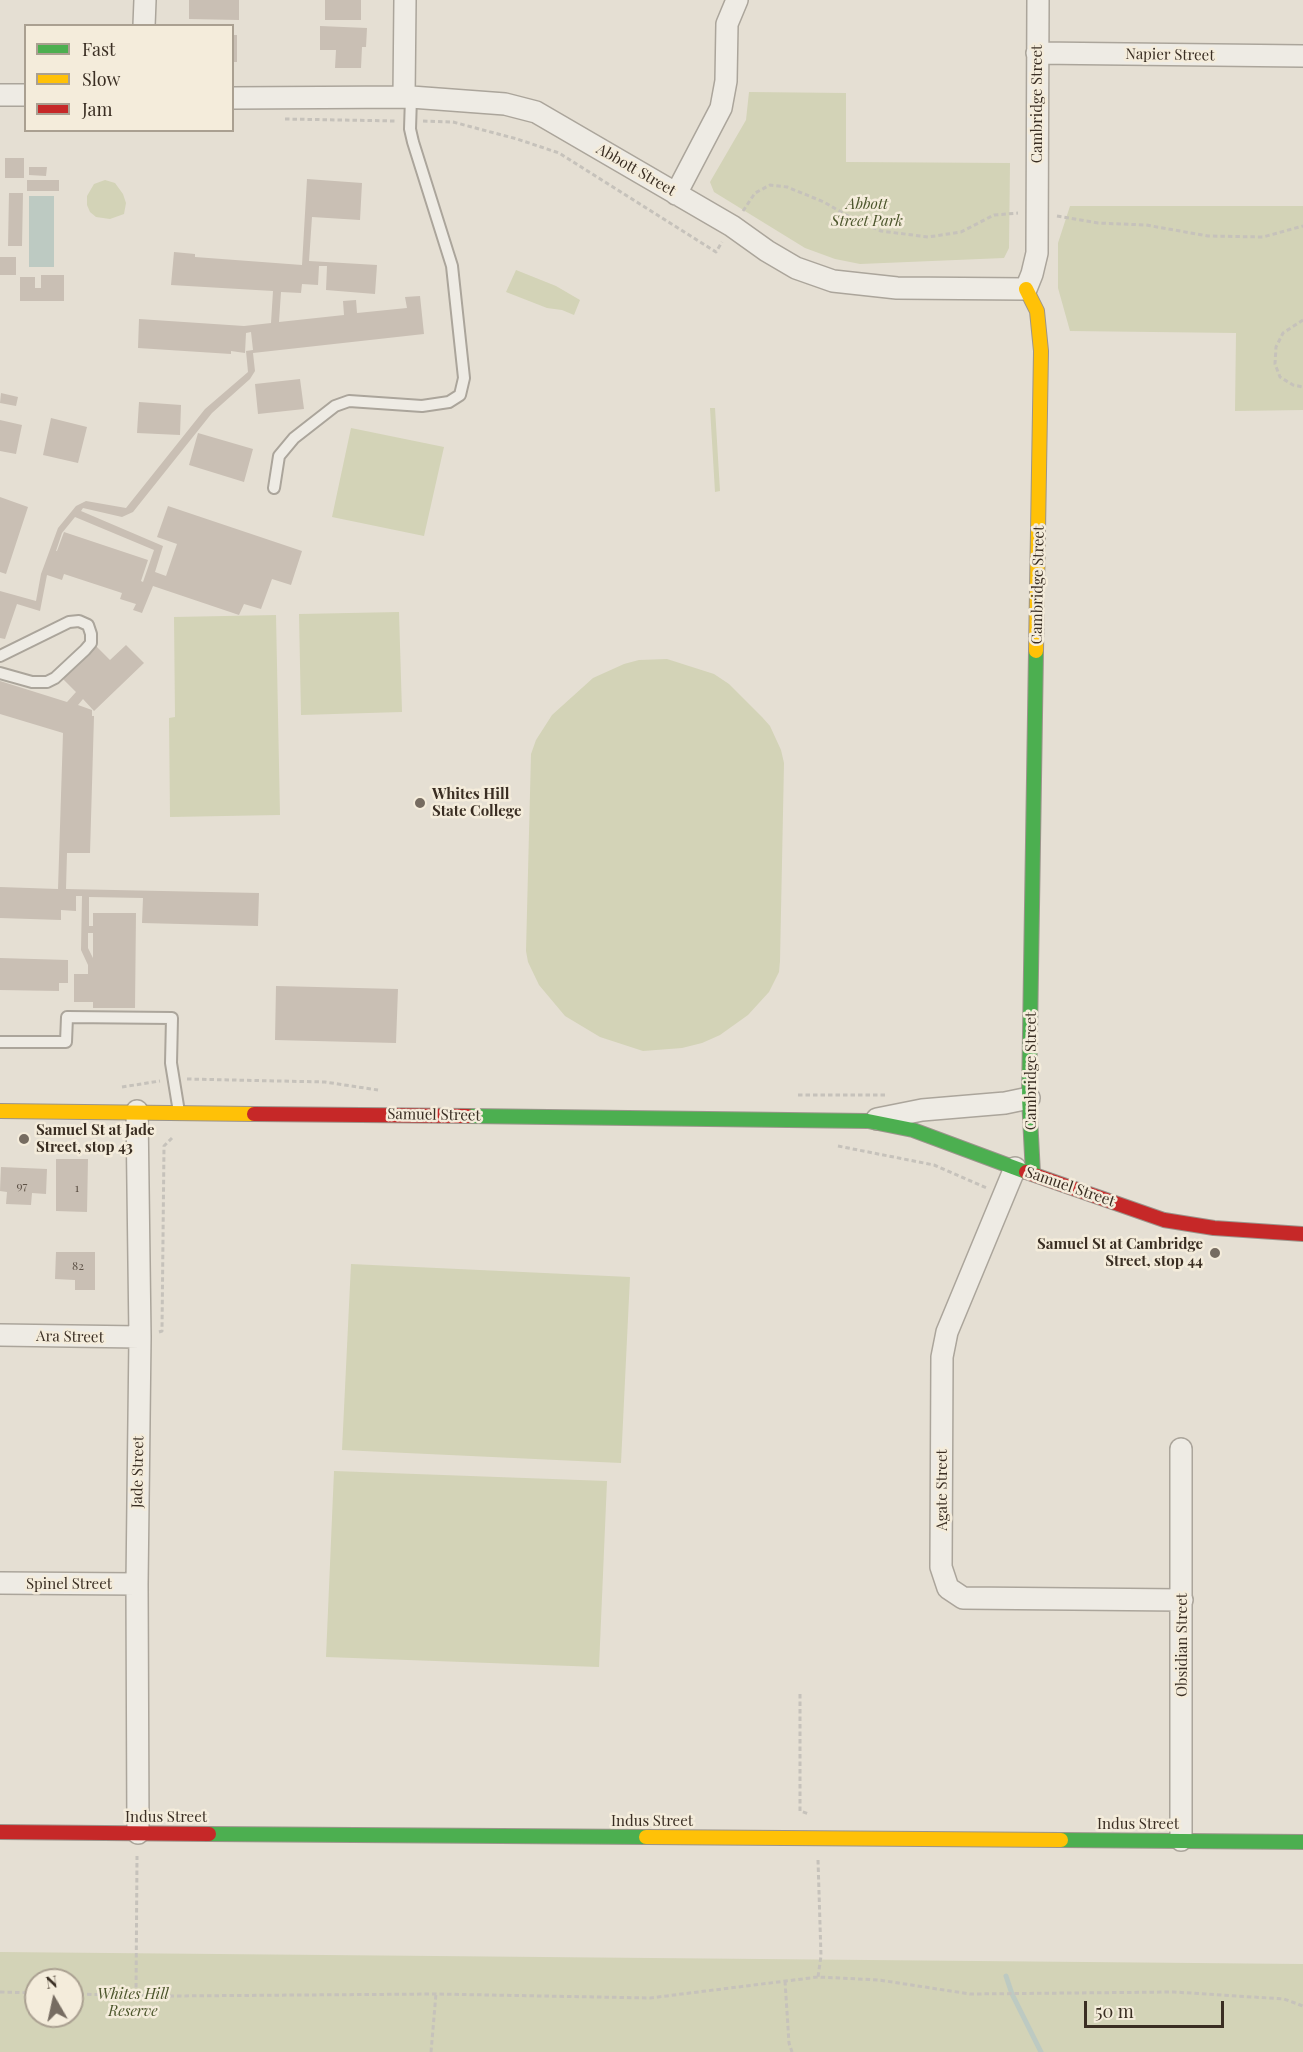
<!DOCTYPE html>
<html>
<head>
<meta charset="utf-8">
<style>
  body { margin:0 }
  #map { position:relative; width:1303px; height:2052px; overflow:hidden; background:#e5dfd3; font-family:"Playfair Display",serif }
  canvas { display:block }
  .legend { position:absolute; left:24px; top:24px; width:210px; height:108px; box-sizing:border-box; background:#f4ecdb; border:2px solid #aaa091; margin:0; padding:8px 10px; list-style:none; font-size:18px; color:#3a2e23 }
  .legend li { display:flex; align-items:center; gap:12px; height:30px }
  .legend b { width:30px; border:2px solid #aaa091 }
  .north { position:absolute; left:24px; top:1968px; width:60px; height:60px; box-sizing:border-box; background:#f4ecdb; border:2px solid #aaa091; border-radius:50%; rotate:351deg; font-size:16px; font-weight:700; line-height:24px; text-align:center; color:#3a2e23 }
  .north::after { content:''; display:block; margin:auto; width:21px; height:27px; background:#766c61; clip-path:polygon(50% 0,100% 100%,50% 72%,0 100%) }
  .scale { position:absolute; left:1084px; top:2001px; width:140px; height:27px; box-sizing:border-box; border:3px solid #3a2e23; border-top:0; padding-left:8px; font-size:18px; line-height:21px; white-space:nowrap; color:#3a2e23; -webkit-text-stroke:4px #f4ecdb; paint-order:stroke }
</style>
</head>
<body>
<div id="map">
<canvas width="1303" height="2052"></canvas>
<ul class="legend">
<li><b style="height:8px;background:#4caf50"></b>Fast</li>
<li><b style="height:8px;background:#ffc107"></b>Slow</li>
<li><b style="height:8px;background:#c62828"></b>Jam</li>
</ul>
<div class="north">N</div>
<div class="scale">50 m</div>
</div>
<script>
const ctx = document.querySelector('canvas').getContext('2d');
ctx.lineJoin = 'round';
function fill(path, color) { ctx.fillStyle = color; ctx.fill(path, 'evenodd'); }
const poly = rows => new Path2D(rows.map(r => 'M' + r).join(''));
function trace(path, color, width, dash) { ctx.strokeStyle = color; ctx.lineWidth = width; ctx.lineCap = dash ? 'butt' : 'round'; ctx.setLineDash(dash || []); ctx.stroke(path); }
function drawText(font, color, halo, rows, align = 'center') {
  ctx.font = font + ' "Playfair Display",serif'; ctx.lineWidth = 5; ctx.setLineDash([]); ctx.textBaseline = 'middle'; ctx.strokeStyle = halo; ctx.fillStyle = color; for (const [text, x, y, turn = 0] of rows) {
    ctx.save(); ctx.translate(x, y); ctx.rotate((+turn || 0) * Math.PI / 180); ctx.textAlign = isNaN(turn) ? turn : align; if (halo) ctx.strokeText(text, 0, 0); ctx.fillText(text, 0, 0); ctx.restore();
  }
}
const green = poly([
  [749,92,846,93,846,162,1010,163,1009,248,1004,258,860,264,835,259,805,248,714,192,710,182,746,120],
  [105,180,115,183,123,194,126,203,124,214,110,219,96,217,90,212,87,205,87,196,94,184],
  [1070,206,1303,206,1303,410,1235,411,1236,333,1070,331,1058,288,1058,243],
  [516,270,556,286,580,300,574,315,562,310,547,308,506,292],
  [710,408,715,408,720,491,715,492],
  [351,428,444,447,424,536,332,517],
  [399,612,402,712,301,715,299,614],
  [276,615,280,815,170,817,169,718,175,717,174,617],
  [667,659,714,674,729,684,762,717,770,726,781,750,784,763,780,961,779,972,769,992,748,1015,720,1035,702,1043,682,1048,643,1051,600,1037,565,1016,539,985,528,962,526,951,531,754,536,740,552,715,593,678,624,664,639,660],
  [351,1264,630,1277,621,1463,342,1450],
  [334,1471,607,1481,599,1667,326,1657],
  [0,1952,1303,1964,1303,2052,0,2052],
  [36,1980,72,1980,72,2016,36,2016]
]);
const water = poly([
  [29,196,54,196,54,267,29,267]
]);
const stream = poly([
  [1006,1976,1012,1994,1041,2052]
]);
const building = poly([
  [189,0,239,0,239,20,189,19],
  [325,0,361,0,361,20,325,20],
  [320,26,367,28,366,47,362,47,361,68,335,68,336,50,320,50],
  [232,35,237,35,237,62,232,62],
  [5,158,24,158,24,178,5,178],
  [29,167,47,167,46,176,29,175],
  [307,179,362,183,360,220,312,217,309,261,377,265,375,294,326,290,327,266,319,266,318,285,302,284,301,293,281,292,279,322,344,315,343,301,356,300,357,313,407,308,405,297,420,296,424,334,253,353,255,371,250,379,212,413,133,512,122,517,83,508,81,511,163,546,155,572,166,576,177,544,157,537,168,506,302,551,291,585,272,579,261,609,244,604,239,615,153,586,142,613,133,610,136,604,120,599,122,593,64,574,62,580,47,575,40,611,17,604,5,639,0,638,0,591,36,601,41,574,58,528,76,506,86,501,126,508,205,409,248,372,246,351,253,350,251,332,246,333,245,353,231,351,231,354,138,348,139,319,244,326,271,323,273,291,171,285,174,252,195,254,195,257,302,265],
  [75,517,154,550,143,582,141,581,148,560,64,532,57,551,56,551,62,533],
  [27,180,59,180,59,191,27,191],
  [9,193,23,193,22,246,8,246],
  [0,257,16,257,16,275,0,275],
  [41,275,64,275,64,301,20,301,20,277,35,277,35,288,41,288],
  [300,379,304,409,258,414,255,384],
  [1,393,18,397,16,406,0,403],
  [139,402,181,405,180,435,137,433],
  [51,418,87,427,78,463,43,455],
  [0,420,22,425,16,454,0,451],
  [198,433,253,449,244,482,189,465],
  [0,497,28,507,6,574,0,572],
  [126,645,144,663,94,711,83,699,78,705,92,710,92,716,94,716,90,853,67,853,66,889,259,893,258,926,142,923,143,898,89,897,89,926,93,926,93,913,136,913,135,1008,93,1008,93,1002,74,1002,74,974,88,974,88,965,81,950,82,896,76,896,76,911,61,910,61,920,0,918,0,887,58,889,63,733,0,714,0,681,67,702,76,692,62,678,96,646,110,660],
  [88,933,93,933,93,958,88,948],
  [0,958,68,960,68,983,59,983,59,991,0,990],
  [276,986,398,989,396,1043,275,1040],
  [56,1159,88,1159,87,1212,56,1211],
  [1,1167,47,1169,46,1194,32,1193,31,1205,6,1204,7,1192,0,1191],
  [56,1252,95,1252,95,1290,75,1290,75,1280,55,1279]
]);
const path = poly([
  [285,119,396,121],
  [423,121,453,122,517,139,559,153,716,252,722,242],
  [743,211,755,193,770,185,787,187,824,202,853,219,881,231,928,237,961,232,994,215,1018,213],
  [1057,216,1098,223,1146,225,1208,236,1263,237,1303,226],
  [1303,320,1283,333,1276,347,1275,364,1280,377,1293,385,1303,387],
  [187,1079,325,1082,378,1090],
  [122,1087,160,1081],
  [798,1095,888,1095],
  [838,1146,934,1165,987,1188],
  [159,1332,162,1331,164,1146,172,1138],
  [800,1694,800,1811,809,1814],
  [818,1860,821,1956,818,1977],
  [785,1981,789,2043,792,2052],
  [0,1992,36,1993],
  [72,1994,169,1996,436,1994,650,1998,818,1977,879,1980,970,1994,1174,1992,1284,1999,1303,2006],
  [136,1995,137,1856],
  [431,2052,436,1994]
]);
const lane = poly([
  [274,488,279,456,294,438,335,406,349,401,422,406,449,402,460,395,464,378,452,266,413,142,410,129,411,97],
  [0,656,69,622,79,621,88,625,91,634,91,643,85,650,55,678,47,682,32,682,0,673],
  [0,1042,66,1042,67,1017,172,1018,171,1063,179,1112]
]);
const street = poly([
  [144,26,145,0],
  [1037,53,1303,56],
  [0,95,26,95],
  [404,97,405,0],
  [232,98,411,97,505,104,536,112,732,226,767,251,796,268,833,281,897,288,1026,289,1032,274,1037,253,1038,0],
  [676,194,721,108,726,81,727,24,737,0],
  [137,1111,140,1337,137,1584,138,1833],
  [877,1119,922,1110,1005,1103,1029,1098],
  [1015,1168,947,1332,942,1357,941,1567,948,1588,963,1598,1182,1600],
  [0,1335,140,1337],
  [0,1583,137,1584],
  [1181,1840,1181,1449]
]);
const fast = poly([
  [468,1116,868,1121,913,1130,1026,1172],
  [1033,1174,1029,1098,1036,651],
  [209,1834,646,1837],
  [1061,1840,1303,1842]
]);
const slow = poly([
  [1026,289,1037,311,1041,351,1036,651],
  [0,1111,254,1114],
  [646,1837,1061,1840]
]);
const jam = poly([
  [254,1114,468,1116],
  [1026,1172,1164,1220,1214,1228,1303,1234],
  [0,1832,209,1834]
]);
const markers = [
  [420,803,6,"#766c61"],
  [24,1139,6,"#766c61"],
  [1215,1253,6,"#766c61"]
];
const numberNames = [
  ["97",22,1186],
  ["1",77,1188],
  ["82",78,1266]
];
const streetNames = [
  ["Napier Street",1170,55,1],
  ["Cambridge Street",1037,104,-90],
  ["Abbott Street",636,170,30],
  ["Cambridge Street",1038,585,-89],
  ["Cambridge Street",1031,1071,-90],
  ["Samuel Street",434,1115,1],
  ["Samuel Street",1070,1187,19],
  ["Ara Street",70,1337,1],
  ["Jade Street",138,1472,-89],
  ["Agate Street",942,1490,-90],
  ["Spinel Street",69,1584],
  ["Obsidian Street",1182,1645,-90],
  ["Indus Street",166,1817],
  ["Indus Street",652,1821],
  ["Indus Street",1138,1824]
];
const parkNames = [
  ["Abbott",867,204],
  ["Street Park",867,221],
  ["Whites Hill",133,1994],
  ["Reserve",133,2011]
];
const poiNames = [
  ["Whites Hill",432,794],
  ["State College",432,811],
  ["Samuel St at Jade",36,1130],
  ["Street, stop 43",36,1147],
  ["Samuel St at Cambridge",1203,1244,"right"],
  ["Street, stop 44",1203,1261,"right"]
];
fill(green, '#d3d3b7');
fill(water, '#bdcac2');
trace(stream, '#bdcac2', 5);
fill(building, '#c9bfb4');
trace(lane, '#aba59b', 14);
trace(street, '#aba59b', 24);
trace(fast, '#9b948b', 16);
trace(slow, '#9b948b', 16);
trace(jam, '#9b948b', 16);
trace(path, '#c6c2bb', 3, [4.5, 3]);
trace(lane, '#eeebe4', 10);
trace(street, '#eeebe4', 21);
trace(fast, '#4caf50', 14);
trace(slow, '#ffc107', 14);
trace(jam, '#c62828', 14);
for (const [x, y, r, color] of markers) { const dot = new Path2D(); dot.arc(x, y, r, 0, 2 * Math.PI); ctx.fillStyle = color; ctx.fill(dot); trace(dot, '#f4ecdb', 2); }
drawText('12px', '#5e5247', null, numberNames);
drawText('15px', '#3a2e23', '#f4ecdb', streetNames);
drawText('italic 15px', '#4b552b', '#f4ecdb', parkNames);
drawText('bold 15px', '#3a2e23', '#f4ecdb', poiNames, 'left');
</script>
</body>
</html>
